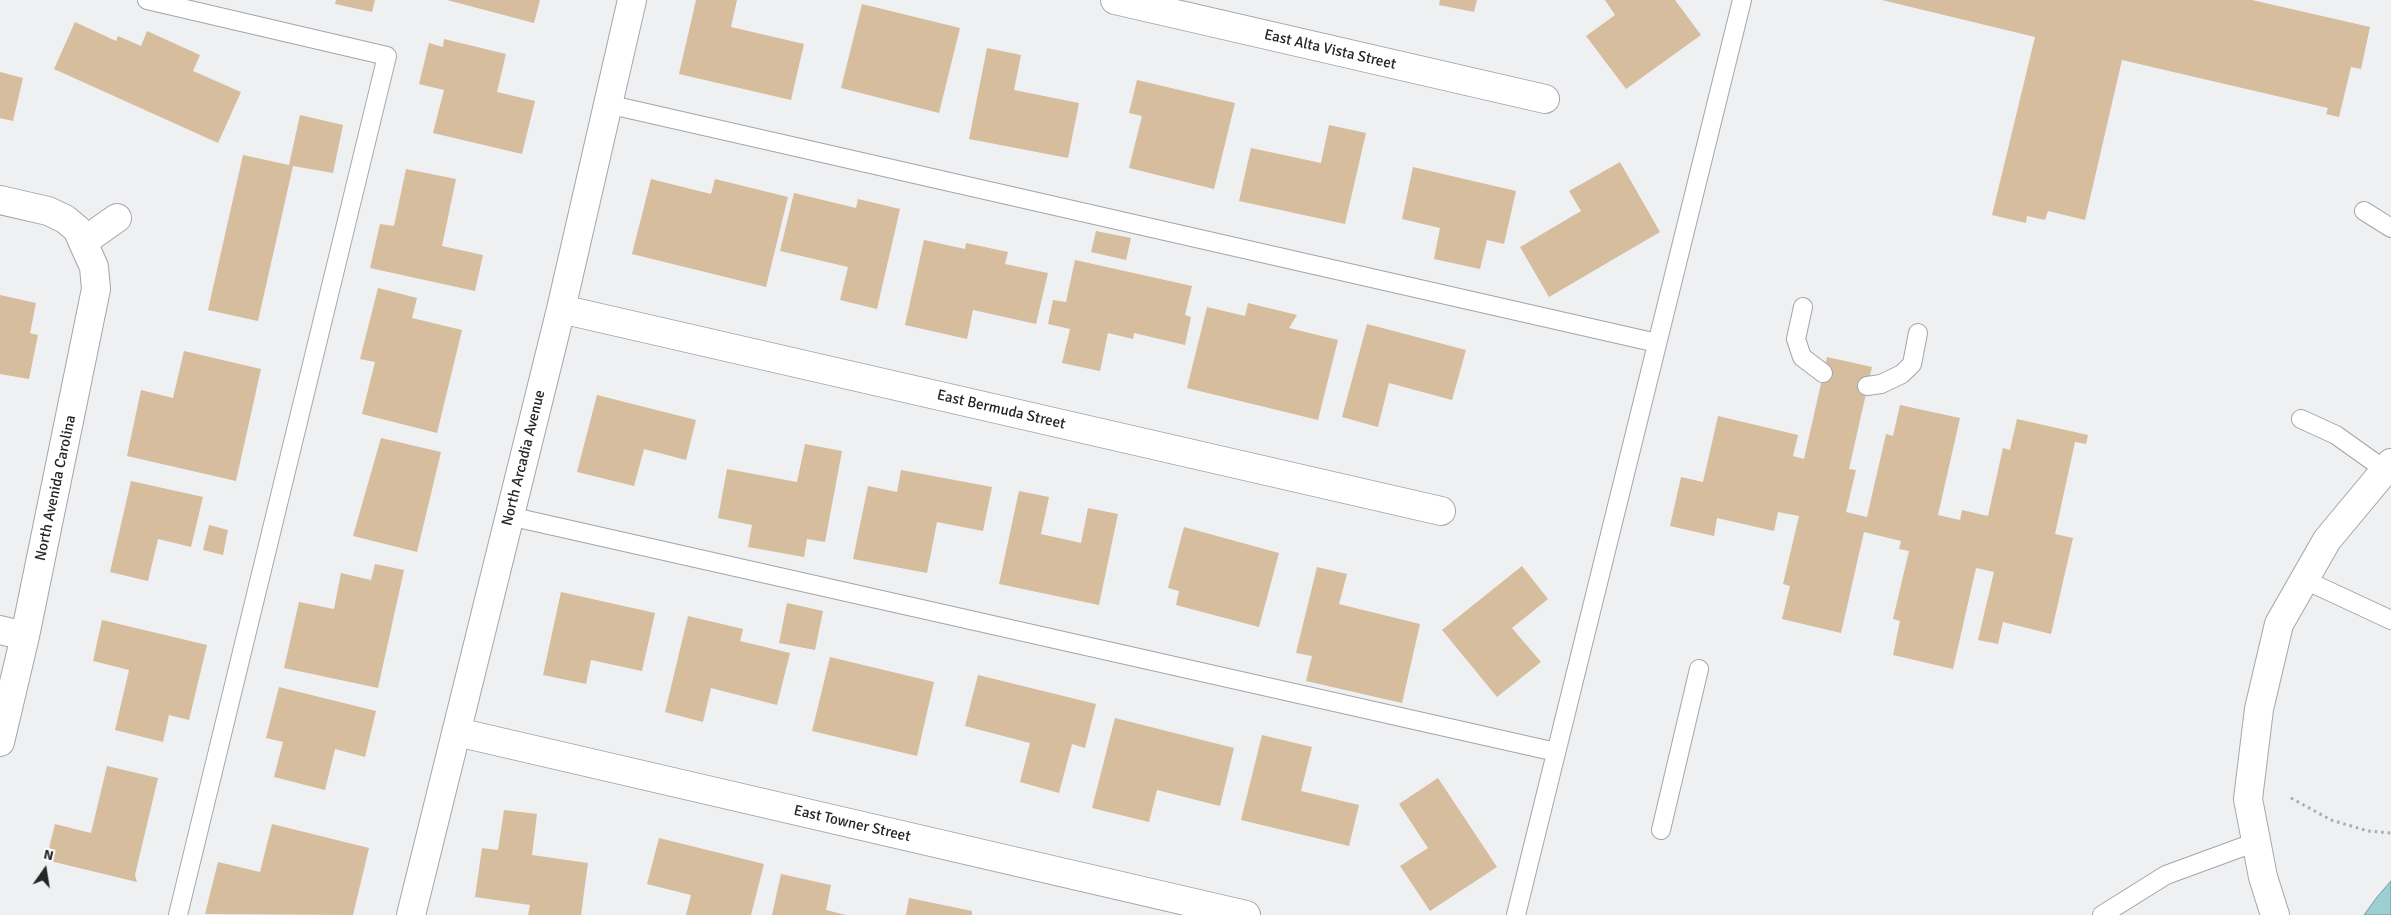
<!DOCTYPE html>
<html>
<head>
<meta charset="utf-8">
<style>
  body { margin:0 }
  #map { position:relative; width:2391px; height:915px; overflow:hidden; background:#eff0f1; font-family:Signika,sans-serif }
  canvas { display:block }
  .north { position:absolute; left:20px; top:845px; width:50px; height:50px; -webkit-text-stroke:4px #fff; paint-order:stroke; rotate:13deg; font-size:14px; font-weight:700; line-height:20px; text-align:center; color:#242525 }
  .north::after { content:''; display:block; margin:auto; width:18px; height:22px; background:#242525; clip-path:polygon(50% 0,100% 100%,50% 72%,0 100%) }
</style>
</head>
<body>
<div id="map">
<canvas width="2391" height="915"></canvas>
<div class="north">N</div>
</div>
<script>
const ctx = document.querySelector('canvas').getContext('2d');
ctx.lineJoin = 'round';
function fill(path, color) { ctx.fillStyle = color; ctx.fill(path, 'evenodd'); }
const poly = rows => new Path2D(rows.map(r => 'M' + r).join(''));
function trace(path, color, width, dash) { ctx.strokeStyle = color; ctx.lineWidth = width; ctx.lineCap = dash ? 'butt' : 'round'; ctx.setLineDash(dash || []); ctx.stroke(path); }
function drawText(font, color, halo, rows, align = 'center') {
  ctx.font = font + ' Signika,sans-serif'; ctx.lineWidth = 4; ctx.setLineDash([]); ctx.textBaseline = 'middle'; ctx.strokeStyle = halo; ctx.fillStyle = color; for (const [text, x, y, turn = 0] of rows) {
    ctx.save(); ctx.translate(x, y); ctx.rotate((+turn || 0) * Math.PI / 180); ctx.textAlign = isNaN(turn) ? turn : align; if (halo) ctx.strokeText(text, 0, 0); ctx.fillText(text, 0, 0); ctx.restore();
  }
}
const water = poly([
  [2391,881,2391,915,2364,915,2377,897,2391,881]
]);
const building = poly([
  [336,0,375,0,372,12,335,4],
  [447,0,540,0,534,23],
  [696,0,737,0,731,27,804,44,791,100,679,74],
  [1440,0,1477,0,1474,12,1439,5],
  [1605,0,1675,0,1701,35,1626,89,1586,36,1615,15],
  [1882,0,2252,0,2370,27,2361,69,2351,67,2339,117,2326,114,2328,108,2122,60,2085,220,2048,211,2045,220,2027,216,2026,223,1992,215,2035,37],
  [862,4,960,28,939,113,841,88],
  [75,22,116,41,118,36,141,46,147,31,200,55,193,71,241,92,218,143,54,69],
  [444,39,506,54,497,92,535,101,522,154,433,133,444,90,419,84,429,43,443,47],
  [987,48,1021,55,1014,90,1079,103,1068,158,969,139],
  [0,72,23,78,13,121,0,118],
  [1137,80,1235,103,1214,189,1129,168,1142,116,1129,113],
  [300,115,343,125,333,173,293,166,258,321,208,310,243,155,289,165],
  [1329,125,1366,133,1345,224,1239,201,1251,148,1321,163],
  [1620,162,1660,232,1549,297,1520,247,1581,211,1569,191],
  [1413,167,1516,191,1504,244,1487,240,1480,269,1434,259,1440,228,1402,219],
  [406,169,456,179,442,246,483,255,475,291,370,268,380,224,394,226],
  [651,179,711,194,715,179,788,197,766,287,632,254],
  [794,193,856,208,858,199,900,209,877,309,840,300,848,267,780,251],
  [1096,231,1131,238,1126,260,1091,252],
  [924,240,965,249,966,243,1008,252,1005,264,1048,273,1036,324,973,310,967,339,905,325],
  [1075,260,1192,286,1185,315,1191,317,1185,345,1134,333,1133,339,1108,333,1100,371,1062,363,1070,329,1048,324,1053,300,1066,302],
  [378,288,417,298,412,318,462,330,437,433,362,414,375,362,360,359],
  [0,295,36,303,30,333,38,335,29,379,0,374],
  [1248,303,1297,315,1289,328,1338,340,1318,420,1187,388,1207,307,1245,316],
  [1367,324,1466,350,1452,400,1389,383,1378,427,1342,417],
  [184,351,261,369,236,481,127,456,141,390,173,398],
  [1827,357,1872,367,1849,469,1856,470,1846,512,1867,517,1886,434,1893,436,1900,405,1960,418,1938,515,1960,520,1962,510,1988,516,2003,448,2010,450,2017,419,2088,435,2086,444,2075,442,2055,534,2073,538,2051,634,2003,622,1998,644,1978,640,1994,572,1976,568,1953,669,1893,655,1900,621,1893,619,1909,551,1899,549,1901,541,1864,532,1841,633,1782,619,1790,586,1783,584,1799,516,1778,512,1774,531,1717,518,1714,536,1670,526,1681,477,1703,482,1718,416,1798,435,1793,456,1804,459],
  [597,395,696,420,686,460,644,449,634,486,577,472],
  [381,438,441,452,417,552,353,536],
  [805,444,842,451,825,542,807,539,804,557,748,547,752,525,718,518,727,469,797,482],
  [901,470,992,487,983,531,937,522,927,573,853,559,868,486,897,492],
  [131,481,203,497,191,547,158,539,148,581,110,572],
  [1019,491,1049,497,1041,534,1081,543,1088,508,1118,514,1099,605,999,584],
  [209,525,228,530,223,555,203,550],
  [1184,527,1279,553,1259,627,1176,605,1179,591,1168,588],
  [375,564,404,570,378,688,284,668,299,602,334,609,341,573,371,580],
  [1522,566,1548,599,1512,628,1541,662,1497,697,1442,630],
  [1317,567,1347,574,1339,604,1420,624,1402,703,1306,681,1312,656,1296,653],
  [561,592,655,613,642,671,591,660,586,684,543,675],
  [787,603,823,611,815,650,779,643],
  [688,616,743,629,740,641,790,653,777,705,711,688,703,722,665,712],
  [102,620,207,645,189,720,169,715,163,742,115,730,129,670,93,661],
  [830,657,934,682,917,756,812,731],
  [978,675,1096,704,1085,748,1072,744,1059,793,1020,782,1030,743,965,726],
  [279,687,376,711,365,757,335,749,325,790,274,777,283,742,266,738],
  [1115,718,1234,748,1220,806,1157,790,1149,822,1092,808],
  [1262,735,1312,747,1301,791,1359,805,1349,846,1241,820],
  [107,766,158,778,135,875,137,882,46,860,55,824,91,833],
  [1438,778,1497,867,1430,911,1400,866,1428,848,1399,804],
  [504,810,537,814,532,855,588,863,581,915,528,915,530,905,475,897,482,848,498,850],
  [272,824,369,848,353,915,205,914,218,862,260,872],
  [659,838,764,864,751,915,686,915,691,895,647,884],
  [781,874,831,885,826,910,846,915,772,915],
  [909,898,972,911,972,915,906,915]
]);
const path = poly([
  [2291,798,2331,820,2368,831,2391,833]
]);
const service = poly([
  [147,0,387,56,178,915],
  [607,104,1657,343],
  [2364,211,2391,228],
  [1803,307,1796,339,1802,357,1823,373],
  [1867,386,1881,384,1902,374,1912,364,1918,333],
  [2301,419,2336,435,2385,470],
  [509,516,1556,752],
  [2305,580,2391,620],
  [1661,830,1699,669],
  [1516,915,1742,0],
  [2102,915,2166,875,2256,842]
]);
const minor = poly([
  [1115,0,1545,99],
  [0,200,48,211,65,219,77,229,94,267,96,289,25,636,0,742],
  [83,242,117,218],
  [561,309,1441,511],
  [0,630,25,636],
  [457,732,1246,915],
  [411,915,561,309,632,0],
  [2275,915,2263,877,2248,799,2259,709,2279,624,2327,540,2391,463]
]);
const streetNames = [
  ["East Alta Vista Street",1330,50,13],
  ["East Bermuda Street",1001,410,13],
  ["North Arcadia Avenue",524,458,-76],
  ["North Avenida Carolina",56,488,-78],
  ["East Towner Street",852,824,13]
];
fill(water, '#9dced1');
trace(water, '#799b9d', 1);
fill(building, '#d6bd9e');
trace(service, '#a5a5a7', 20);
trace(minor, '#a5a5a7', 30);
trace(path, '#a9aaaa', 3, [2.5, 4]);
trace(service, '#fff', 18);
trace(minor, '#fff', 28);
drawText('15px', '#242525', '#fff', streetNames);
</script>
</body>
</html>
